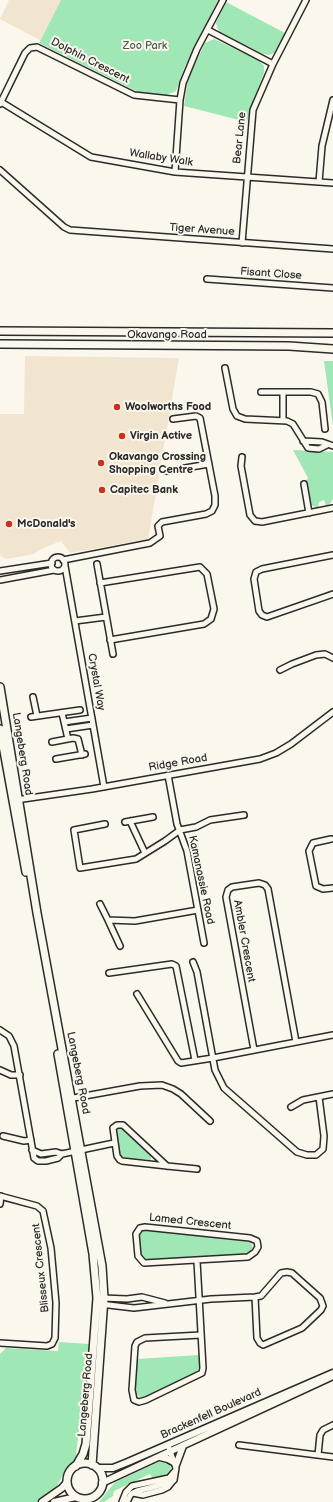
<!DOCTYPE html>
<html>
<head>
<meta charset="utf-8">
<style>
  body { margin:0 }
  canvas { display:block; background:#fbf7ec }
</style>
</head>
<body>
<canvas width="333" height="1502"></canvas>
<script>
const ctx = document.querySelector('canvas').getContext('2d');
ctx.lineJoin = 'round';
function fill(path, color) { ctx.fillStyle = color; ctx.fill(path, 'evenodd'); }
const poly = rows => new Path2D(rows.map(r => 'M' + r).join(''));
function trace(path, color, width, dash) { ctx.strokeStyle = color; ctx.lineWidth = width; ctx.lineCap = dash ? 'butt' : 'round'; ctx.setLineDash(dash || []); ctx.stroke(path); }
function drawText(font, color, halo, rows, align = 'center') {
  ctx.font = font + ' "Balsamiq Sans",sans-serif'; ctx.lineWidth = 4; ctx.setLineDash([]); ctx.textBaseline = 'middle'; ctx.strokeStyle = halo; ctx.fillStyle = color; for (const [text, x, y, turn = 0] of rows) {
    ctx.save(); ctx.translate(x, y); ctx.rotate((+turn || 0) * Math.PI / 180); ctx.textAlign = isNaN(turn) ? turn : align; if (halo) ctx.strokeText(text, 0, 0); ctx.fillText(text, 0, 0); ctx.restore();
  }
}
const built = poly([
  [9,0,61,0,40,40,0,19],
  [25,356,179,358,148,539,70,553,61,541,39,550,34,554,6,559,0,556,0,414,24,414]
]);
const green = poly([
  [61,0,218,0,185,66,176,91,166,95,138,92,39,43],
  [226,2,285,33,274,53,269,55,263,54,219,32,216,23],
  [214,39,259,60,264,66,264,73,254,98,247,122,184,106,188,79,205,43],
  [324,361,333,361,333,426],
  [293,450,333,452,333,499,329,505,326,506,324,500,319,502,318,508,311,505,306,481,308,478],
  [118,1128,122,1129,151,1155,151,1160,121,1157,116,1131],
  [146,1230,250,1242,253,1247,247,1255,148,1261,141,1255,138,1237,141,1232],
  [59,1342,90,1344,76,1454,79,1456,66,1469,56,1488,39,1502,0,1502,0,1354,6,1348,58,1351],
  [199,1355,199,1368,195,1375,146,1397,140,1397,136,1394,135,1389,137,1359],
  [163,1460,168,1461,170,1465,171,1469,167,1476,153,1479,150,1474,114,1491,113,1496,104,1502,99,1502,115,1482]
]);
const minor = poly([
  [208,30,273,64],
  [1,102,91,157,175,172,333,183],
  [0,104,25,53,30,48,37,47,134,95,180,100],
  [0,170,64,227,70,230,333,249],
  [175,172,180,100,183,83,197,49,223,0],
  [319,182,322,146,333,100],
  [242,243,253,110,273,64,306,0],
  [207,279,333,288],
  [225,368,233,409,237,416,245,419,287,421,293,424,308,448,319,449,327,445],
  [261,392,311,392,318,394,322,402,325,429],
  [283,392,283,420],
  [303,441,322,442,333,446],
  [242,457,241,466,250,515,255,521,262,522,333,508],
  [167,471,209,464],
  [304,484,309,513],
  [333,555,262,569,256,572,254,579,259,611,262,615,267,617,333,594],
  '51 564a7 7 0 1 1 14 0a7 7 0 1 1-14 0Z',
  [63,560,150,543,160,536,158,526,162,522,206,514,212,511,215,505,215,496,200,418,196,416,173,419],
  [97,564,113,654],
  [65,566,104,787],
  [0,571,52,563],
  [0,580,54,570],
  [100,583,200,567,207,574,214,609,211,619,204,624,110,640],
  [75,621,106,617],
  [280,670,292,664,316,655,325,654,333,658],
  [33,697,37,716],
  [62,713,68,739],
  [31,717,80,710],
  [64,722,92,718],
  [66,729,93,725],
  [52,742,73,738,78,739,82,755],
  [56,759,85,754],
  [168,775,177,824,187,851,204,943],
  [16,800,92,789,260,759,276,753,291,744,333,712],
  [130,821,145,853],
  [125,822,153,817],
  [105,824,74,830,80,868,136,859,165,841,180,830,196,827,210,820,244,815],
  [331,839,313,843,309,851,316,886,323,889,333,888],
  [100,904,108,920,135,921,198,910],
  [108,920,120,946],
  [193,962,197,972,215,1070,224,1088,297,1152,307,1155,316,1155,323,1149,324,1136,319,1097],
  [109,973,172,964,176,966,195,1060],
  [137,994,178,1061,181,1063,213,1058,333,1035],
  [0,1030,9,1036,14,1046,34,1158,38,1161,46,1161,58,1158,62,1154],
  [254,1050,226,897,228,890,232,887,259,883,265,885,268,889,296,1042],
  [0,1070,11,1075,20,1075],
  [68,1099,140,1086,162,1085,173,1089,181,1094,210,1121],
  [291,1107,303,1100,333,1094],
  [3,1136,24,1141,31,1140],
  [32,1150,41,1154,56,1152,62,1154,114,1143],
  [167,1166,123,1125,117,1125,113,1128,117,1156,120,1160,122,1161,167,1166,197,1169],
  [0,1196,37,1206,43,1211,51,1248,56,1303,55,1338,52,1344,47,1346,0,1343],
  [0,1204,1,1196],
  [145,1227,250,1238,257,1241,258,1247,255,1252,248,1257,144,1263,138,1256,136,1234,140,1228,145,1227],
  [197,1261,203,1368,202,1373,146,1400,139,1402,134,1400,132,1390,135,1346,137,1342,145,1338,201,1335],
  [102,1298,127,1299,142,1297,165,1303],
  [100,1304,134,1308,211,1299,255,1297,261,1296,281,1273,287,1272,292,1273,320,1298,323,1306,321,1310,302,1328,263,1345,260,1343,257,1338,255,1297],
  [239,1445,333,1457],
  [318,1455,320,1435,323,1430,333,1425],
  [133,1493,143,1495,162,1490,168,1487,172,1482],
  [122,1502,126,1492,132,1486,169,1478,174,1472],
  [127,1502,131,1494,137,1491,172,1482,174,1480,176,1468,169,1448]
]);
const tertiary = poly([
  [160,1457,168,1459,175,1463],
  [176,1465,183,1446],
  [97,1468,113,1468,128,1462,333,1373],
  [102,1483,333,1376],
  [42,1502,62,1488,67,1482],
  [54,1502,76,1497]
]);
const secondary = poly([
  [0,331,333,333],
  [0,344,289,346,333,349],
  [0,687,37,913,102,1266,104,1298,92,1465],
  [0,729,26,872],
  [58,1054,93,1254,97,1298,86,1444,83,1454,76,1466],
  '67 1481a18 18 0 1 1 36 0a18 18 0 1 1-36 0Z'
]);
const markers = [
  [117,407,4,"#c8321e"],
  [122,436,4,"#c8321e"],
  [101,463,4,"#c8321e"],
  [102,490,4,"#c8321e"],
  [9,524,4,"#c8321e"]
];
const parkNames = [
  ["Zoo Park",145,46]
];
const streetNames = [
  ["Dolphin Crescent",90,61,27],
  ["Bear Lane",240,138,-84],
  ["Wallaby Walk",161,158,9],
  ["Tiger Avenue",202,230,4],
  ["Fisant Close",271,274,4],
  ["Okavango Road",167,335],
  ["Crystal Way",96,682,80],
  ["Langeberg Road",22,754,81],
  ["Ridge Road",178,763,-10],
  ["Kamanassie Road",201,880,78],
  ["Ambler Crescent",244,941,80],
  ["Langeberg Road",78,1073,79],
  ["Lamed Crescent",190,1222,6],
  ["Blisseux Crescent",41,1268,-96],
  ["Langeberg Road",86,1395,-85],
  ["Brackenfell Boulevard",211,1414,-24]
];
const poiNames = [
  ["Woolworths Food",125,407],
  ["Virgin Active",130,436],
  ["Okavango Crossing",109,457],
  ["Shopping Centre",109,470],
  ["Capitec Bank",110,490],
  ["McDonald's",17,524]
];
fill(built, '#f1e5d0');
fill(green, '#9fe7b5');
trace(minor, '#2b2b2b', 8);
trace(tertiary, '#2b2b2b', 9);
trace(secondary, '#2b2b2b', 10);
trace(minor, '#fbf7ec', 5);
trace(tertiary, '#fbf7ec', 6);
trace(secondary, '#fbf7ec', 7);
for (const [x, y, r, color] of markers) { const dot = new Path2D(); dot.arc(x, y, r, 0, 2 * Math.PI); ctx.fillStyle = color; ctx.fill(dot); trace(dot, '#fbf7ec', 1.5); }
drawText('11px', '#485a4e', '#fbf7ec', parkNames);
drawText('11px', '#2b2b2b', '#fbf7ec', streetNames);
drawText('bold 11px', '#2b2b2b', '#fbf7ec', poiNames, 'left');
</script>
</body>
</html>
